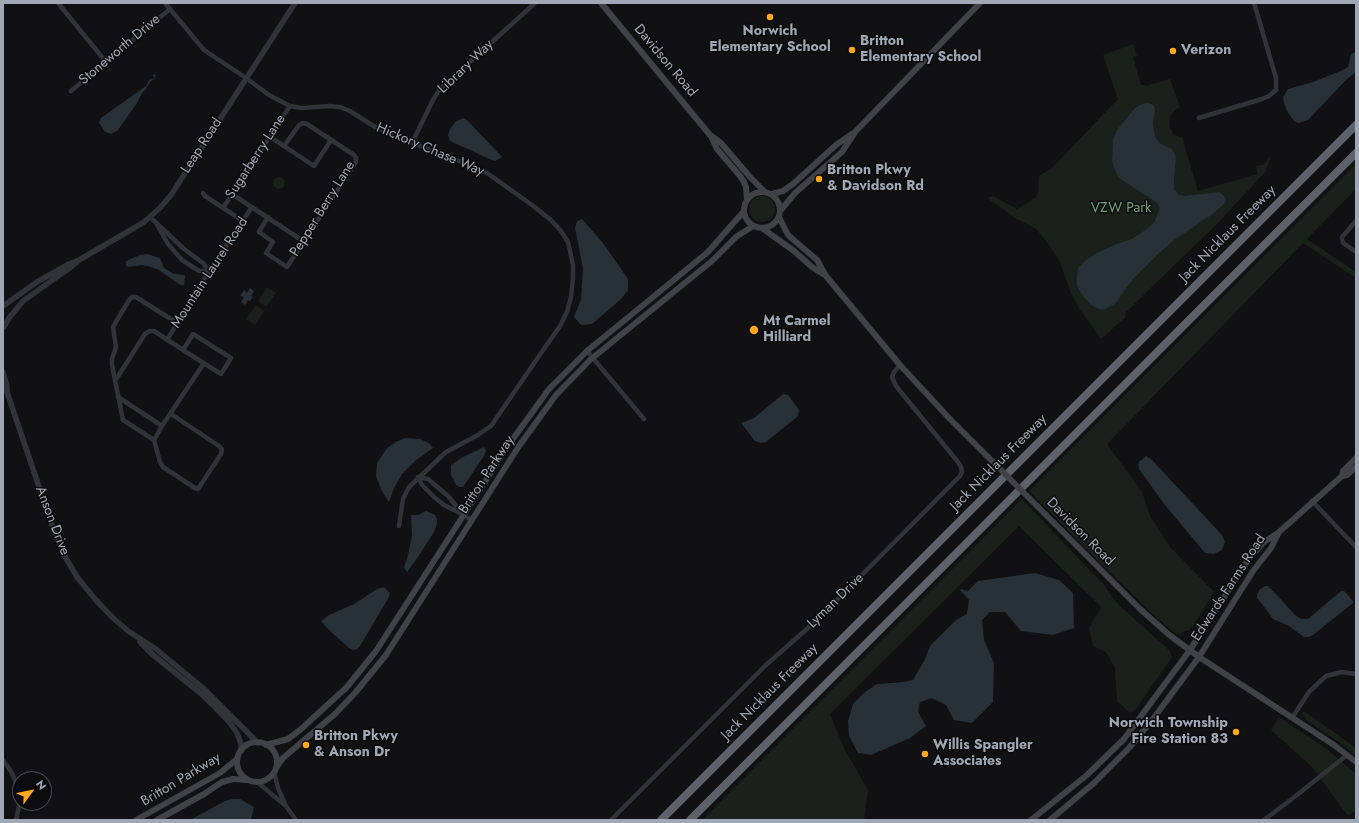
<!DOCTYPE html>
<html>
<head>
<meta charset="utf-8">
<style>
  body { margin:0 }
  #map { position:relative; width:1359px; height:823px; overflow:hidden; background:#111113; font-family:Jost,sans-serif }
  canvas { display:block }
  .frame { position:absolute; inset:0; border:4px solid #a1a8b5; pointer-events:none }
  .north { position:absolute; left:12px; top:771px; width:40px; height:40px; box-sizing:border-box; background:#0c0c0e; border:1px solid #484a51; border-radius:50%; rotate:57deg; font-size:11px; font-weight:700; line-height:16px; text-align:center; color:#a1a8b5 }
  .north::after { content:''; display:block; margin:auto; width:14px; height:18px; background:#ffa71d; clip-path:polygon(50% 0,100% 100%,50% 72%,0 100%) }
</style>
</head>
<body>
<div id="map">
<canvas width="1359" height="823"></canvas>
<div class="frame"></div>
<div class="north">N</div>
</div>
<script>
const ctx = document.querySelector('canvas').getContext('2d');
ctx.lineJoin = 'round';
function fill(path, color) { ctx.fillStyle = color; ctx.fill(path, 'evenodd'); }
const poly = rows => new Path2D(rows.map(r => 'M' + r).join(''));
function trace(path, color, width, dash) { ctx.strokeStyle = color; ctx.lineWidth = width; ctx.lineCap = dash ? 'butt' : 'round'; ctx.setLineDash(dash || []); ctx.stroke(path); }
function drawText(font, color, halo, rows, align = 'center') {
  ctx.font = font + ' Jost,sans-serif'; ctx.lineWidth = 3; ctx.setLineDash([]); ctx.textBaseline = 'middle'; ctx.strokeStyle = halo; ctx.fillStyle = color; for (const [text, x, y, turn = 0] of rows) {
    ctx.save(); ctx.translate(x, y); ctx.rotate((+turn || 0) * Math.PI / 180); ctx.textAlign = isNaN(turn) ? turn : align; if (halo) ctx.strokeText(text, 0, 0); ctx.fillText(text, 0, 0); ctx.restore();
  }
}
const green = poly([
  [1133,44,1137,56,1133,57,1141,85,1145,85,1146,86,1170,79,1180,107,1175,110,1170,117,1169,126,1174,135,1183,138,1184,144,1198,191,1258,174,1256,166,1263,165,1271,156,1266,171,1218,223,1126,312,1125,318,1101,339,1080,310,1071,293,1059,260,1047,242,1036,229,1017,219,987,198,993,196,1017,209,1035,198,1038,193,1039,177,1040,175,1052,168,1118,99,1103,55],
  [1356,164,1356,189,1307,239,1356,272,1356,278,1303,243,1107,444,1142,492,1150,516,1171,548,1214,592,1193,626,1189,630,1182,632,1181,635,1175,633,1160,621,1099,562,1029,491],
  '273 183a6 6 0 1 1 12 0a6 6 0 1 1-12 0Z',
  '749 209a13 13 0 1 1 26 0a13 13 0 1 1-26 0Z',
  [267,287,276,293,266,307,258,301],
  [256,305,264,311,255,325,246,319],
  [1022,499,1105,586,1112,597,1120,606,1170,651,1172,657,1136,709,1130,713,1117,701,1115,668,1106,652,1093,646,1089,628,1101,607,1019,526,830,714,844,748,868,790,864,820,702,820],
  [1304,711,1356,748,1356,756,1342,744,1306,720,1302,714],
  [1279,717,1328,750,1356,774,1356,810,1348,816,1312,767,1271,730]
]);
const water = poly([
  [1355,52,1356,52,1356,72,1347,79,1308,120,1298,123,1294,121,1287,111,1284,103,1283,97,1288,89,1313,82,1343,70,1348,67,1351,54],
  [155,74,156,78,151,81,146,89,142,93,137,103,118,130,111,134,105,132,99,123,101,118,146,86,149,80,155,78,153,75],
  [1148,103,1153,105,1155,108,1153,123,1155,137,1161,144,1172,149,1176,157,1174,180,1174,189,1178,194,1184,196,1220,192,1224,196,1225,200,1224,204,1214,213,1174,240,1158,254,1133,279,1116,303,1104,310,1098,309,1090,304,1083,296,1077,286,1077,276,1078,268,1086,260,1099,252,1117,244,1132,239,1144,231,1154,223,1160,208,1158,204,1153,200,1119,178,1115,170,1112,161,1113,139,1117,130,1135,108,1142,104],
  [464,118,469,122,502,157,495,161,492,160,450,141,448,135,450,129,456,121],
  [582,219,603,243,628,279,628,290,621,299,592,324,581,325,574,317,581,299,583,269,575,228,577,221],
  [147,254,160,258,164,268,174,274,184,275,185,276,184,285,180,285,159,270,148,266,141,265,129,267,126,266,126,262,128,260,140,255],
  [250,288,254,291,251,296,253,297,250,301,248,300,245,305,241,302,244,297,240,296,244,290,247,293],
  [783,394,788,395,797,407,799,410,798,416,766,442,761,443,755,441,741,423,754,418],
  [405,438,420,439,429,443,433,448,415,461,402,474,394,488,389,502,382,491,377,479,376,475,377,463,387,448,396,442],
  [484,447,486,451,484,456,463,487,459,487,456,485,451,475,451,465,461,458],
  [1146,456,1152,460,1222,535,1225,542,1222,550,1214,554,1205,553,1165,505,1139,469,1138,465,1139,462],
  [426,511,435,515,437,519,437,523,434,532,416,560,407,572,404,567,407,559,412,536,411,515,418,515],
  [1035,573,1059,580,1073,593,1074,628,1053,635,1021,631,1005,612,990,612,982,620,984,640,994,663,993,702,972,723,954,720,946,705,932,698,920,702,918,712,926,726,910,738,871,755,858,753,849,736,848,721,853,704,865,692,877,684,904,682,913,680,925,659,930,646,956,620,967,614,969,600,960,590,961,589,968,591,978,581],
  [1265,586,1268,586,1274,592,1295,615,1301,619,1308,619,1341,591,1344,591,1346,593,1353,601,1353,603,1313,635,1309,637,1304,637,1289,626,1273,619,1265,608,1257,598,1257,595,1259,590],
  [384,587,390,593,389,597,360,646,357,649,353,650,349,648,329,630,321,621,329,615,354,604,377,589],
  [233,799,240,799,254,807,251,820,190,820,225,801]
]);
const minor = poly([
  [58,3,106,62],
  [165,3,204,50,246,78,269,95,290,106,302,108,329,106,340,107,350,111,375,127,396,137,467,164,487,173,532,205,551,220,561,231,568,242,573,265,573,278,571,297,567,312,560,326,539,356,491,426,478,435,446,452,409,487,403,499,399,526],
  [71,91,170,9],
  [1199,118,1262,99,1269,96,1276,90,1276,78,1254,3],
  [412,143,433,100,440,89,535,3],
  [284,146,314,166,331,140],
  [203,193,205,196,243,221],
  [232,194,303,241],
  [223,208,290,106],
  [150,217,184,249,203,263,209,271,199,271,182,260,168,244,156,223],
  [268,217,259,232,273,242,266,253,287,267,356,162,356,158,354,155,307,124,303,123,299,125,284,146,270,137],
  [1356,221,1342,237,1342,239,1343,243,1356,252],
  [167,340,209,271,252,207],
  [587,351,644,419],
  [115,381,145,334,150,331,154,331,183,350,221,374,231,358,193,334,183,350],
  [118,397,162,426],
  [171,414,219,446,222,449,221,454,198,489,195,488,163,467,160,462,154,440,162,426,204,363],
  [154,440,123,420,112,365,112,359,116,347,113,327,129,300,132,297,136,297,177,323],
  [418,477,422,485,434,497,444,505,464,515,471,520],
  [418,477,428,479,448,496,461,512],
  [1312,501,1356,547],
  [1292,718,1309,692,1326,676,1342,672,1356,674],
  [3,760,12,773,18,788,20,802,16,820],
  [274,772,278,788,286,806,296,820],
  [257,782,286,806],
  [611,820,766,665,817,620,960,476,962,472,961,467,958,462,896,386,892,377,894,372,900,365],
  [1264,820,1297,795,1347,755]
]);
const tertiary = poly([
  [3,306,37,282,69,264,79,260,134,228,144,222,160,208,171,195,295,3],
  [4,327,9,318,23,301,71,267,77,262],
  [3,372,7,386,7,392],
  [3,386,7,392,55,534,63,553,77,577,95,599,112,617,128,631,156,649,203,688,258,743],
  [140,642,152,654,199,692,215,707,230,723,237,733,241,744,241,751]
]);
const secondary = poly([
  [601,3,710,135,721,143,750,177,765,192],
  [711,136,717,149,740,176,744,182,746,187,747,200],
  '744 210a18 18 0 1 1 36 0a18 18 0 1 1-36 0Z',
  [772,194,783,191,793,184,836,145,852,134],
  [781,210,795,193,842,152,855,132,980,3],
  [779,217,788,235,817,260,826,276,900,365,949,418,987,456],
  [762,228,794,251,812,267,823,274],
  [1342,476,1347,475,1356,467],
  [1038,507,1139,608,1168,634,1199,657,1334,745,1356,762],
  '237 762a20 20 0 1 1 40 0a20 20 0 1 1-40 0Z',
  [266,745,288,739,300,730,347,687,376,651,510,443,549,389,587,351,708,252,744,211],
  [276,768,283,758,335,714,355,693,386,655,519,446,556,395,590,360,686,282,712,261,736,237,753,226],
  [136,820,220,773,237,759],
  [157,820,204,794,222,782,233,779,246,780],
  [1031,820,1087,775,1124,739,1190,650,1248,560,1264,542,1278,533,1342,476,1343,471,1356,458],
  [1050,820,1094,783,1129,748,1153,719,1199,657,1253,571,1271,548,1278,534]
]);
const motorway = poly([
  [661,820,1356,125],
  [690,820,1356,153]
]);
const secondaryBridge = poly([
  [987,456,1038,507]
]);
const markers = [
  [770,17,4,"#ffa71d"],
  [852,50,4,"#ffa71d"],
  [1173,51,4,"#ffa71d"],
  [819,179,4,"#ffa71d"],
  [754,330,5,"#ffa71d"],
  [1236,732,4,"#ffa71d"],
  [306,745,4,"#ffa71d"],
  [925,754,4,"#ffa71d"]
];
const poiNames = [
  ["Norwich",770,32,"center"],
  ["Elementary School",770,48,"center"],
  ["Britton",860,42],
  ["Elementary School",860,58],
  ["Verizon",1181,51],
  ["Britton Pkwy",827,171],
  ["& Davidson Rd",827,187],
  ["Mt Carmel",763,322],
  ["Hilliard",763,338],
  ["Norwich Township",1228,724,"right"],
  ["Fire Station 83",1228,740,"right"],
  ["Britton Pkwy",314,737],
  ["& Anson Dr",314,753],
  ["Willis Spangler",933,746],
  ["Associates",933,762]
];
const streetNames = [
  ["Stoneworth Drive",120,50,-40],
  ["Davidson Road",665,61,50],
  ["Library Way",466,67,-44],
  ["Leap Road",202,146,-57],
  ["Hickory Chase Way",430,150,23],
  ["Sugarberry Lane",256,157,-57],
  ["Pepper Berry Lane",323,209,-58],
  ["Jack Nicklaus Freeway",1228,234,-45],
  ["Mountain Laurel Road",210,273,-57],
  ["Jack Nicklaus Freeway",999,463,-45],
  ["Britton Parkway",487,475,-57],
  ["Anson Drive",52,521,69],
  ["Davidson Road",1080,532,45],
  ["Edwards Farms Road",1229,588,-57],
  ["Lyman Drive",836,601,-44],
  ["Jack Nicklaus Freeway",770,692,-45],
  ["Britton Parkway",181,780,-31]
];
const parkNames = [
  ["VZW Park",1121,209]
];
fill(green, '#19211a');
fill(water, '#273137');
trace(minor, '#323338', 4.5);
trace(tertiary, '#323338', 5.5);
trace(secondary, '#404248', 6);
trace(motorway, '#5d616a', 8);
trace(secondaryBridge, '#404248', 6);
for (const [x, y, r, color] of markers) { const dot = new Path2D(); dot.arc(x, y, r, 0, 2 * Math.PI); ctx.fillStyle = color; ctx.fill(dot); trace(dot, '#0c0c0e', 1.5); }
drawText('bold 14px', '#a1a8b5', '#0c0c0e', poiNames, 'left');
drawText('14px', '#a1a8b5', '#0c0c0e', streetNames);
drawText('14px', '#76a277', '#0c0c0e', parkNames);
</script>
</body>
</html>
